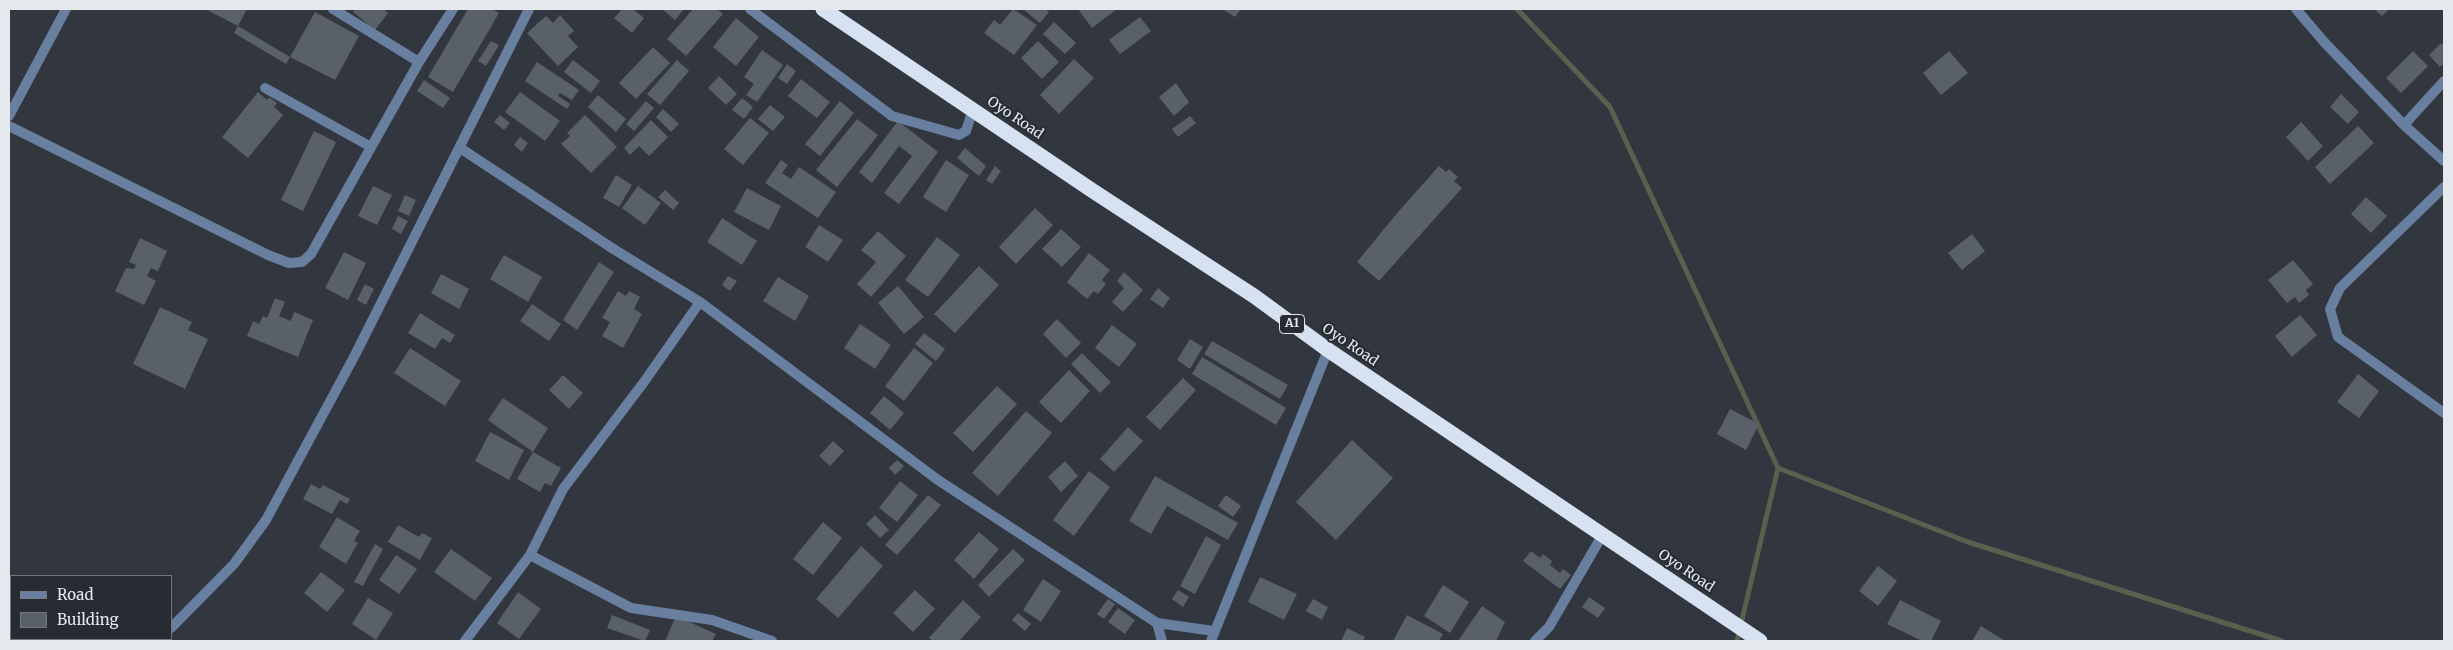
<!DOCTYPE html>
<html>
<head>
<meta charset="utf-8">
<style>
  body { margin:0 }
  #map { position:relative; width:2453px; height:650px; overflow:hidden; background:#31363f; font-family:Merriweather,serif }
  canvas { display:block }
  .frame { position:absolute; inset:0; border:10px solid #e5e9ee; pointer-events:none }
  .legend { position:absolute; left:10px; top:575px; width:162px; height:65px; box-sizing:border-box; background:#272c34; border:1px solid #73787e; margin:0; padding:6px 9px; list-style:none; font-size:15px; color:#e5e9ee }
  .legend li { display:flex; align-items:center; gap:10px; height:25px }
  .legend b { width:25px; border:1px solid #73787e }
</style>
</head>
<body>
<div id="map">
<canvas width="2453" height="650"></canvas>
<div class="frame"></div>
<ul class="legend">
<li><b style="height:6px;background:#697f9f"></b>Road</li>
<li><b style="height:14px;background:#596069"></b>Building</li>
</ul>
</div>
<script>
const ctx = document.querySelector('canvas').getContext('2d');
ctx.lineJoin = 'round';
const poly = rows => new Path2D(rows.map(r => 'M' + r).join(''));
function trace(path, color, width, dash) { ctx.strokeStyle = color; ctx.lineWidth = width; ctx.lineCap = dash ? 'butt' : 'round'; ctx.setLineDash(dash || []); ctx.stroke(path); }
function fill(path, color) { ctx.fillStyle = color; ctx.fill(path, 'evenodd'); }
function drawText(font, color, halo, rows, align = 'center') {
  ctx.font = font + ' Merriweather,serif'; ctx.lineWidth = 4; ctx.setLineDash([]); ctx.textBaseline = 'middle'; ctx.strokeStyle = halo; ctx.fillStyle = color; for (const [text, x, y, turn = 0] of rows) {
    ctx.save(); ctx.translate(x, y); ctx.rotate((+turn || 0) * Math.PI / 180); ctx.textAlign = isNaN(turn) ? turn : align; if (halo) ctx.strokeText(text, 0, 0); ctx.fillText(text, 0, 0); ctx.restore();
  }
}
const stream = poly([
  [1517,9,1610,107,1778,468,1968,542,2282,641],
  [1737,641,1778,468]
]);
const building = poly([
  [205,9,247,9,238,26],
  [355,9,383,9,388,13,375,30,353,12],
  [468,9,492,9,499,13,453,92,428,77],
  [622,9,633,9,644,18,632,33,614,18],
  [662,9,684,9,675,20],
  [693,9,717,9,723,14,686,56,667,39],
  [1013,9,1037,25,1014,55,984,33,994,20,1000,25],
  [1023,9,1045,9,1049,12,1040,23],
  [1078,9,1117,9,1092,28],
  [1222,9,1241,9,1235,17],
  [2374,9,2389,9,2382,16],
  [315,12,359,36,335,80,290,57],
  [560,15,574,31,568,36,578,47,558,66,527,33,546,16,553,23],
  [1140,17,1151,31,1120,54,1109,40],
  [736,18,759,37,736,66,713,47],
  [1054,22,1076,43,1065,54,1043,34],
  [238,26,290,57,286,64,234,33],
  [491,41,499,45,486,66,478,61],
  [1038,41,1059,62,1042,79,1021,58],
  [2441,43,2444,46,2444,63,2440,67,2429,55],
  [653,47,670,63,636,99,619,83],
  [762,50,783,65,757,102,746,95,754,84,744,77],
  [1949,51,1968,73,1941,95,1923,73],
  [2413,51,2428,66,2401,93,2386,78],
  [1074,59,1094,78,1059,114,1040,95],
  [573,60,600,81,591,93,564,72],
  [677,60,689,71,660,105,647,94],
  [537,62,579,90,572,100,560,93,558,96,570,104,567,109,525,81],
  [787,64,796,71,787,84,778,78],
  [719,76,737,94,726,105,708,88],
  [801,79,830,102,817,118,788,96],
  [424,80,450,98,443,108,417,91],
  [1176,83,1189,102,1174,116,1159,97],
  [258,92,267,100,269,97,277,103,274,107,283,115,248,158,222,137],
  [520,92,560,121,545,141,505,112],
  [2341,94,2359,112,2348,124,2330,107],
  [598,95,626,119,616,132,588,107],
  [742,98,753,107,744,119,732,110],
  [646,101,654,108,634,131,626,124],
  [840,101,854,113,820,156,805,144],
  [770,105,785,117,773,131,758,119],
  [663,109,679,124,671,132,656,117],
  [500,115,510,123,504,130,494,122],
  [585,115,617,147,591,173,561,144,570,136,567,133],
  [1190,116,1196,123,1178,137,1172,129],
  [750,118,769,133,743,165,724,149],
  [857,119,878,135,837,187,816,170],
  [651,120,668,137,649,156,639,146,630,155,624,148],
  [898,121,938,152,899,204,884,193,912,156,899,146,872,183,859,172],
  [2301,122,2323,146,2308,161,2286,137],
  [2358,126,2374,143,2330,184,2315,167],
  [314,131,336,142,303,211,281,200],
  [520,137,528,143,522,152,514,145],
  [965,148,986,166,979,176,957,158],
  [781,160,788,165,782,173,791,179,799,167,836,192,818,218,765,183],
  [946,160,969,175,946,212,923,197],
  [995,166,1001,171,992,184,986,180],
  [1439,166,1446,172,1449,169,1458,177,1454,181,1462,188,1379,281,1357,262,1398,212],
  [616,175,632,185,619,207,603,198],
  [373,186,392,195,377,225,358,216],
  [638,186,661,203,645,225,622,208],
  [747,188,781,206,769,230,734,212],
  [665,190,679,203,673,210,658,197],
  [405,195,416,200,409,216,398,211],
  [2366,197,2387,216,2371,233,2351,214],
  [1035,208,1053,225,1016,264,999,247],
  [398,216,408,221,401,234,392,229],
  [722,218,757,241,742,265,707,242],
  [819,225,843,240,828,262,805,247],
  [1061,229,1081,247,1062,267,1042,249],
  [878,231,906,256,871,297,857,284,876,262,861,250],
  [1972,234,1985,251,1962,270,1948,253],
  [937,237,960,255,928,297,905,280],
  [140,238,167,251,158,271,151,268,147,276,156,281,144,305,115,291,126,268,134,269,136,265,129,262],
  [344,252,366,263,348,300,325,288],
  [1089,253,1110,270,1102,280,1106,284,1098,294,1094,291,1087,299,1067,282],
  [504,255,542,277,528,302,490,279],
  [2293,260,2313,284,2306,290,2309,295,2299,303,2295,297,2287,303,2268,280],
  [599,262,614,272,577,330,563,320],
  [979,266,999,285,955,333,934,314],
  [1124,272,1143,290,1123,312,1112,302,1124,288,1117,281],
  [441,274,469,289,459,309,431,293],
  [728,276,737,281,730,291,722,285],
  [778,277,809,296,795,321,763,301],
  [365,284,374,289,366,305,357,300],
  [898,286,924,317,904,334,878,303],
  [1158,288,1170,298,1163,308,1150,299],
  [618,291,626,296,629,291,640,297,634,309,642,314,623,348,602,336,610,322,602,318],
  [275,298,285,302,279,316,291,321,294,312,313,320,298,357,247,336,253,321,259,324,263,316,267,318],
  [532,304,561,324,549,341,520,321],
  [160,307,192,322,188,330,208,339,185,389,133,364],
  [420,313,455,335,450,343,442,338,435,349,408,333],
  [2300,315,2317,335,2292,357,2275,336],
  [1057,319,1081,343,1066,358,1043,334],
  [860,324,891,345,875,369,844,348],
  [1112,325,1137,344,1119,367,1095,348],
  [924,333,945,349,936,361,915,344],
  [1190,339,1203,347,1190,369,1177,360],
  [1212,341,1288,385,1280,399,1204,354],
  [410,348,461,381,445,406,394,373],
  [914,348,933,363,904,401,885,386],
  [1082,353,1111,382,1100,393,1071,364],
  [1202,357,1286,408,1276,425,1192,374],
  [1069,370,1090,391,1061,423,1039,402],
  [2358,374,2379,391,2359,418,2337,402],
  [563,375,583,393,569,409,549,390],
  [1183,378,1196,390,1160,430,1146,417],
  [997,386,1017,404,973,452,953,433],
  [884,396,904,413,890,430,870,413],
  [503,398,548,428,533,452,488,420],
  [1730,409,1759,424,1746,450,1717,434],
  [1026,411,1052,433,998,496,972,473],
  [1128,427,1143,441,1114,472,1100,459],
  [490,432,524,450,509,480,475,461],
  [1352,440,1393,478,1336,540,1296,502],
  [833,441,844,451,830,466,819,456],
  [533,452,561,468,551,486,545,483,540,492,517,479],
  [897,460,904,466,895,475,889,468],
  [1065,461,1078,476,1061,492,1048,477],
  [1089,471,1110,487,1074,536,1053,520],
  [1155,476,1238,523,1228,540,1167,506,1151,534,1129,521],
  [900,481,918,495,897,522,879,508],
  [311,484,320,489,323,485,350,499,347,504,340,500,332,514,303,499],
  [928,495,941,505,897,555,885,545],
  [1226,495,1241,506,1233,517,1218,506],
  [875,515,889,530,880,538,866,524],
  [337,517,360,531,354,541,358,543,346,564,319,547],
  [823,522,842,538,813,575,793,559],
  [398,525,419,537,422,533,432,538,420,560,388,542],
  [979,532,999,549,974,579,954,560],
  [1206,536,1221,545,1195,594,1180,586],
  [375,544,383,549,363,586,354,582],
  [861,546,883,566,838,618,816,599],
  [451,549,492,578,475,601,434,572],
  [1013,549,1025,560,989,597,978,585],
  [1531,551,1540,558,1543,554,1552,561,1550,565,1560,573,1563,569,1571,575,1560,589,1523,561],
  [396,555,417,569,399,594,379,580],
  [1878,566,1897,581,1878,606,1859,591],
  [321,572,345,590,327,612,304,593],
  [1260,577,1297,594,1284,620,1248,602],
  [1043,579,1061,591,1041,622,1023,610],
  [1443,585,1469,602,1450,633,1424,616],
  [915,590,935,609,913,632,893,613],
  [1178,590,1189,597,1183,607,1172,599],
  [518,592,541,609,519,639,497,623],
  [1589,597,1605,608,1598,618,1582,607],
  [368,598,393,613,376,640,352,624],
  [1108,599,1115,604,1104,619,1097,614],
  [1313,599,1328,607,1322,620,1306,611],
  [963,600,981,617,959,641,933,641,929,638],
  [1900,600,1941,621,1931,641,1922,641,1887,624],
  [1482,606,1505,622,1496,641,1458,641],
  [1118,608,1135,620,1125,634,1108,622],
  [1018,613,1031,624,1025,631,1012,620],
  [612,615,650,630,645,641,607,628],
  [1407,615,1443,634,1439,641,1393,641],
  [676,616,716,634,712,641,665,641],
  [1981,626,2005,641,1972,641],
  [1347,628,1365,637,1363,641,1341,641]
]);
const street = poly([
  [333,9,419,62],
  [750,9,892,116,959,135,966,131,973,109],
  [2296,9,2325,43,2404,125,2444,161],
  [265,88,371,147],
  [9,116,66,9],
  [2404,125,2444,81],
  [9,126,268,255,289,263,302,262,311,254,419,62,453,9],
  [460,148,615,250,700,302,938,480,1157,623,1214,631],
  [2444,187,2340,288,2330,309,2338,337,2444,413],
  [530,555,631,608,712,620,772,641],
  [1157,623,1162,641],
  [171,628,234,564,266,520,355,355,529,9],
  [155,641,158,639],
  [465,641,530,555,563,489,644,382,700,302],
  [1211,641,1328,350],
  [1535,641,1549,627,1603,534]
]);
const highway = poly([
  [823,9,1093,191,1254,296,1328,350,1760,641]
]);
const shields = [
  [1292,324,25]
];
const shieldNames = [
  ["A1",1292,324]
];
const streetNames = [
  ["Oyo Road",1015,118,34],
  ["Oyo Road",1350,345,34],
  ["Oyo Road",1686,571,34]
];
trace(stream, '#59614e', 5);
fill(building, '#596069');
trace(street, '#697f9f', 10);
trace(highway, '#d6e1f1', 15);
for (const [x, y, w] of shields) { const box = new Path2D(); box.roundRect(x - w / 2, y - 9.5, w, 19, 4); ctx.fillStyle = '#272c34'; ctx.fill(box); trace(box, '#e5e9ee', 1); }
drawText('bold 12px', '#e5e9ee', null, shieldNames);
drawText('14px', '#e5e9ee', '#272c34', streetNames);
</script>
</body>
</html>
